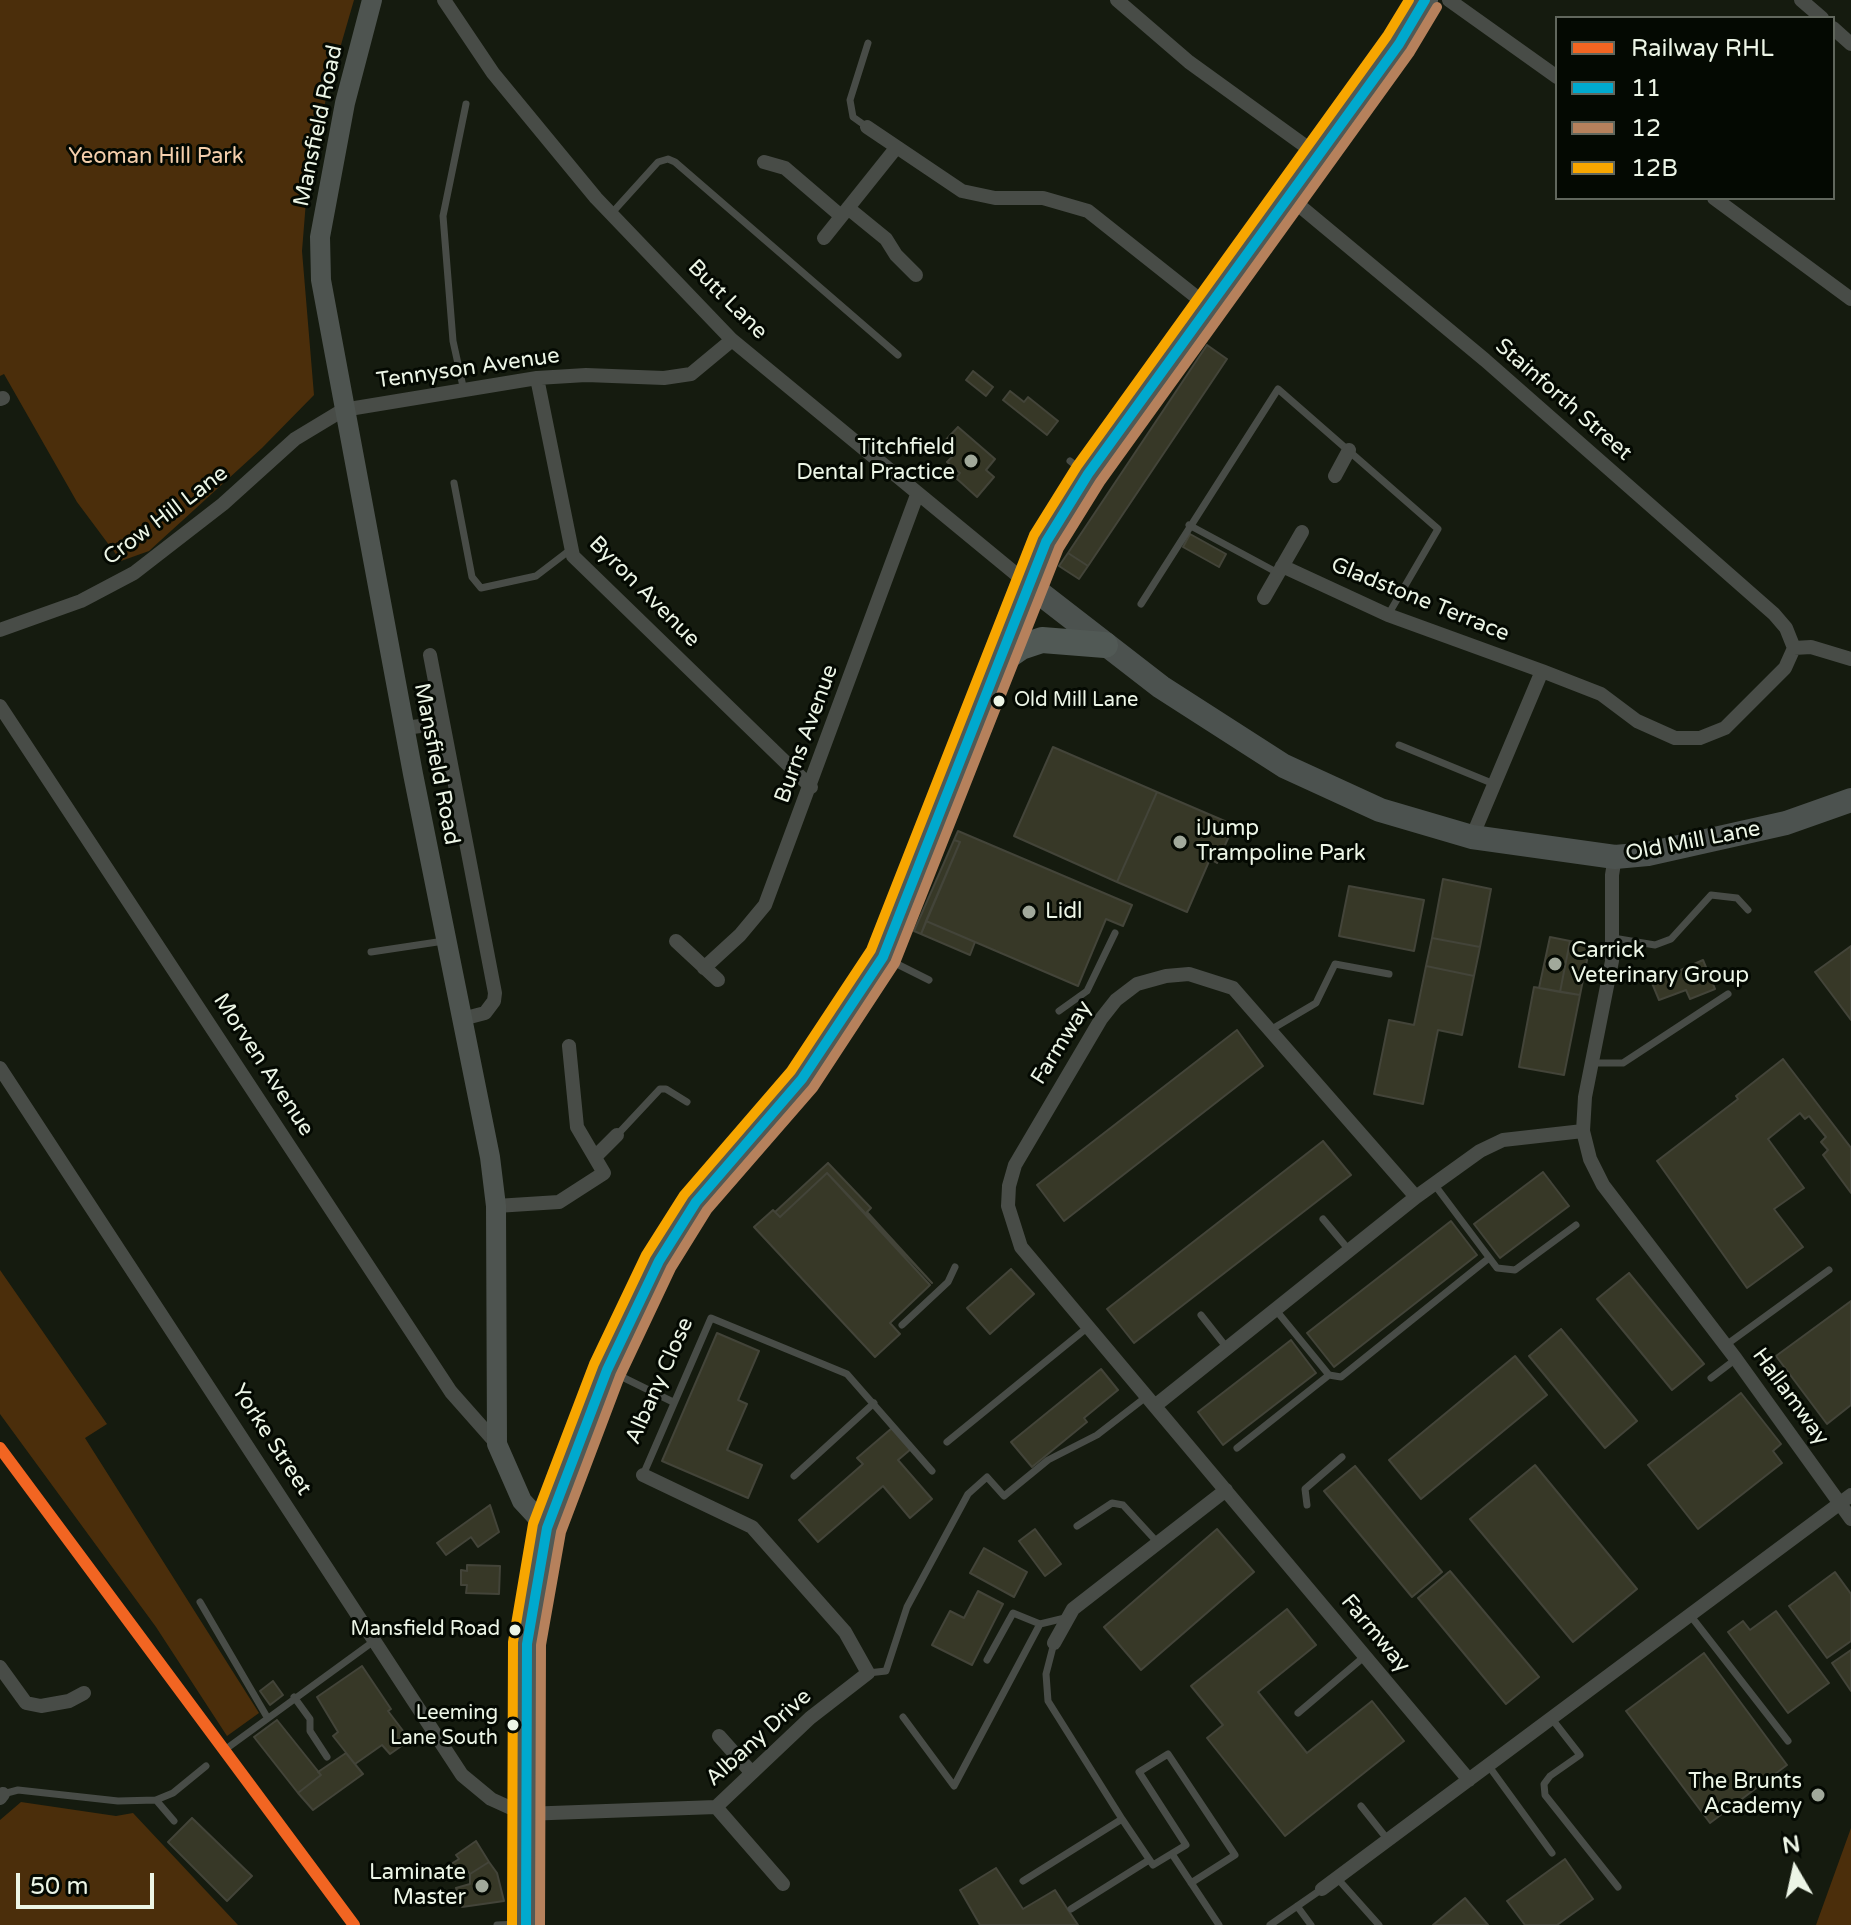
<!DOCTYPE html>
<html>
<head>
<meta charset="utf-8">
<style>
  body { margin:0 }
  #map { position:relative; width:1851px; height:1925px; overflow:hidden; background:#151b0f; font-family:"Varela Round",sans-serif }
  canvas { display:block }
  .legend { position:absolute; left:1555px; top:16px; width:280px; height:184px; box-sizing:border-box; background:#040902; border:2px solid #61675d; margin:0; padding:10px 14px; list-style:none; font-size:24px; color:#ecf5e6 }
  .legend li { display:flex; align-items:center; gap:16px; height:40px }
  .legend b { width:40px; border:2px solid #61675d }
  .north { position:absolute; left:1755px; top:1829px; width:80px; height:80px; -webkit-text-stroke:6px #040902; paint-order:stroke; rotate:351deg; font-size:22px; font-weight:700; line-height:32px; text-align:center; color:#ecf5e6 }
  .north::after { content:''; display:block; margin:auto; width:28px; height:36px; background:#ecf5e6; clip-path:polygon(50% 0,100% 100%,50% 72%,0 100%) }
  .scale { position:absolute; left:16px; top:1873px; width:138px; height:36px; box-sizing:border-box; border:4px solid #ecf5e6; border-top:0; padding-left:10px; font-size:24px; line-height:28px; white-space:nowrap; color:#ecf5e6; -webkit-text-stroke:6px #040902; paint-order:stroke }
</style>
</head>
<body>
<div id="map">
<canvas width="1851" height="1925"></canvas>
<ul class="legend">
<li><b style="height:10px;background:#f26522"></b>Railway RHL</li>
<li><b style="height:10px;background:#00a9ce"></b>11</li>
<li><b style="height:10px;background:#b6815c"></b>12</li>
<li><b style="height:10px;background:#f7a600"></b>12B</li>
</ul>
<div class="north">N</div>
<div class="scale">50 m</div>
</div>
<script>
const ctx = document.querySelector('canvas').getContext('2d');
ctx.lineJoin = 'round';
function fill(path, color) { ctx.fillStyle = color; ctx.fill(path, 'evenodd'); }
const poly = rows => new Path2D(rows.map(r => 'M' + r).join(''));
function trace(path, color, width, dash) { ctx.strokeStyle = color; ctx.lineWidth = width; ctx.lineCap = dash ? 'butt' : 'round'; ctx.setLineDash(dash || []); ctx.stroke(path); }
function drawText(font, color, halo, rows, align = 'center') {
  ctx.font = font + ' "Varela Round",sans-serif'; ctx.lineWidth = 6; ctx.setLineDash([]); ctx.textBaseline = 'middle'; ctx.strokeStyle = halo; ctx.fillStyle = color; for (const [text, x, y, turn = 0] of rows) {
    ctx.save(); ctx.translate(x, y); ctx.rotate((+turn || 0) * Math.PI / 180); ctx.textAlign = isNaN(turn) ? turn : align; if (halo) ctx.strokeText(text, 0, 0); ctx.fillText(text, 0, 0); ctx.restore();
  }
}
const green = poly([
  [0,0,354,0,327,93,306,201,302,251,314,395,262,448,149,551,121,561,77,502,4,374,0,376],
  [0,1270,107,1424,85,1438,259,1713,227,1736,156,1627,0,1414],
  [21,1802,116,1816,133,1813,238,1925,0,1925,0,1820],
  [1851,1828,1851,1925,1816,1925]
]);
const building = poly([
  [1207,345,1227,359,1088,566,1068,553,1207,345],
  [973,371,993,387,986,396,966,380,973,371],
  [1010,391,1024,402,1028,397,1058,421,1047,435,1003,400,1010,391],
  [958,427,995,459,986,470,994,477,977,497,956,478,960,473,947,462,954,455,942,444,958,427],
  [1190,534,1226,554,1219,567,1183,547,1190,534],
  [1068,553,1088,566,1079,579,1059,566,1068,553],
  [1053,747,1157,792,1117,882,1014,836,1053,747],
  [1157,792,1234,825,1217,863,1210,859,1187,912,1117,882,1157,792],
  [958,831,1132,905,1123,926,1106,919,1078,986,926,921,960,842,954,840,958,831],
  [954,840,960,842,921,934,914,931,954,840],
  [1443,879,1491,889,1480,947,1432,938,1443,879],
  [1349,886,1424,900,1414,951,1339,936,1349,886],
  [926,921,975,942,970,955,921,934,926,921],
  [1550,937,1570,941,1560,992,1539,988,1550,937],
  [1432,938,1480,947,1474,976,1426,966,1432,938],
  [1570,941,1590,945,1580,995,1560,992,1570,941],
  [1851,946,1851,1020,1815,972,1851,946],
  [1703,960,1715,989,1690,999,1686,990,1659,1000,1652,983,1703,960],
  [1426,966,1474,976,1462,1035,1438,1030,1423,1104,1374,1094,1389,1020,1414,1025,1426,966],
  [1534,987,1580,995,1564,1075,1519,1067,1534,987],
  [1237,1030,1263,1066,1064,1221,1037,1185,1237,1030],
  [1783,1059,1851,1148,1851,1193,1823,1155,1828,1150,1821,1142,1826,1137,1809,1116,1805,1119,1800,1113,1768,1139,1804,1188,1774,1209,1803,1247,1747,1288,1657,1161,1738,1099,1736,1096,1783,1059],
  [1323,1141,1351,1175,1134,1343,1107,1309,1323,1141],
  [828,1163,871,1208,867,1212,932,1283,827,1173,780,1217,775,1212,828,1163],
  [1543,1172,1569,1206,1500,1258,1474,1224,1543,1172],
  [827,1173,930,1285,890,1323,900,1334,875,1357,754,1227,773,1210,780,1217,827,1173],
  [1451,1221,1477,1255,1334,1367,1307,1333,1451,1221],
  [1011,1269,1034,1294,990,1334,967,1308,1011,1269],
  [1629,1273,1704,1364,1672,1390,1597,1299,1629,1273],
  [1851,1301,1851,1405,1827,1424,1776,1356,1851,1301],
  [1561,1329,1637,1421,1605,1448,1529,1356,1561,1329],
  [717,1333,759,1351,738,1400,747,1404,727,1450,762,1465,748,1498,662,1461,717,1333],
  [1291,1340,1316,1373,1223,1445,1198,1412,1291,1340],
  [1515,1356,1547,1395,1421,1499,1389,1460,1515,1356],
  [1101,1369,1118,1390,1084,1418,1087,1422,1032,1467,1011,1442,1101,1369],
  [1741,1393,1781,1444,1773,1451,1782,1463,1698,1529,1648,1465,1741,1393],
  [892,1428,911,1449,898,1460,932,1499,910,1518,883,1486,818,1542,799,1520,863,1464,857,1458,892,1428],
  [1535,1465,1637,1589,1573,1642,1470,1519,1535,1465],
  [1355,1466,1442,1572,1412,1597,1324,1491,1355,1466],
  [490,1505,499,1532,478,1547,471,1537,446,1555,437,1543,490,1505],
  [1035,1529,1061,1564,1045,1576,1019,1541,1035,1529],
  [1217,1529,1254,1572,1141,1670,1104,1627,1217,1529],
  [984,1548,1027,1572,1014,1597,970,1573,984,1548],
  [467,1565,500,1566,499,1594,466,1593,467,1585,461,1585,461,1570,467,1571,467,1565],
  [1450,1571,1539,1677,1506,1704,1418,1598,1450,1571],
  [1835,1572,1851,1594,1851,1641,1827,1658,1789,1606,1835,1572],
  [978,1591,1003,1604,972,1665,932,1645,950,1611,964,1618,978,1591],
  [1287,1609,1316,1645,1258,1692,1307,1753,1372,1701,1404,1741,1285,1836,1207,1738,1223,1725,1191,1686,1287,1609],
  [1776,1611,1829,1683,1788,1713,1728,1632,1743,1621,1750,1630,1776,1611],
  [1851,1650,1851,1691,1832,1663,1851,1650],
  [1704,1653,1787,1765,1710,1823,1626,1711,1704,1653],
  [362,1666,391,1709,388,1711,410,1740,390,1754,382,1745,355,1764,333,1736,338,1732,317,1697,362,1666],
  [273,1681,283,1695,270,1705,260,1691,273,1681],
  [277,1720,321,1775,298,1793,254,1737,277,1720],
  [346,1753,363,1774,313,1810,298,1793,321,1775,318,1772,346,1753],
  [192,1818,252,1876,227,1901,168,1842,192,1818],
  [476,1841,489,1862,470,1874,467,1870,456,1878,448,1866,459,1859,456,1855,476,1841],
  [1565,1859,1593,1899,1557,1925,1525,1925,1507,1901,1565,1859],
  [489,1862,497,1873,504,1901,462,1907,456,1888,470,1884,470,1874,489,1862],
  [996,1868,1023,1909,1055,1890,1078,1925,980,1925,960,1890,996,1868],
  [1465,1898,1488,1925,1433,1925,1465,1898]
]);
const lane = poly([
  [867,127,853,117,850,100,868,43],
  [611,214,658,162,668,159,675,162,898,355],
  [464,391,453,341,443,216,466,104],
  [1070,461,1083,471],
  [454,483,472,577,481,588,536,576,570,550],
  [1189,525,1278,573],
  [1141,604,1278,389,1438,529,1388,615],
  [1399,745,1494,784],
  [1613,938,1655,945,1671,939,1711,895,1737,898,1748,910],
  [371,952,444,941],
  [889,960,929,980],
  [1059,1011,1087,991,1115,933],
  [1272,1029,1316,1003,1335,964,1389,974],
  [1593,1063,1623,1063,1728,994],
  [617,1135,660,1089,666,1089,687,1102],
  [1434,1184,1497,1268,1515,1270,1576,1225],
  [1323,1219,1349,1250],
  [1275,1309,1329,1375],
  [1201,1315,1227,1348],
  [902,1325,948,1282,955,1267],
  [1726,1345,1829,1270],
  [610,1371,673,1402],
  [1711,1378,1736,1359],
  [947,1442,1088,1327],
  [1237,1448,1329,1375,1341,1377,1489,1258],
  [643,1475,711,1318,847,1374,932,1471],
  [794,1476,874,1403],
  [1307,1505,1305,1489,1342,1457],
  [1077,1526,1112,1503,1123,1505,1158,1543],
  [200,1602,267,1717],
  [1690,1615,1788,1741],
  [1054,1643,1046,1674,1048,1701,1122,1819],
  [987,1660,1013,1613,1040,1624,1065,1618],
  [868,1673,886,1671,907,1607,968,1494,987,1477,1004,1496,1048,1460,1097,1435,1146,1397],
  [294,1697,310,1719,310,1731,327,1757],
  [1298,1713,1365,1656],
  [903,1717,954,1786,1040,1624],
  [1552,1719,1580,1755,1550,1776,1544,1784,1545,1795,1618,1887],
  [230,1746,374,1641],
  [1488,1765,1552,1853],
  [3,1794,18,1790,118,1801,156,1800,173,1793,206,1766],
  [156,1800,174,1821],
  [1361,1806,1388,1840],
  [1172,1854,1219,1925],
  [1337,1878,1379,1925],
  [1023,1881,1122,1819,1153,1865,1186,1845,1139,1772,1168,1754,1235,1855,1191,1883],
  [1297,1906,1311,1925],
  [1071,1909,1149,1860],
  [497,1925,520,1924],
  [1270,1925,1322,1889]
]);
const street = poly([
  [444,0,493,73,596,198,732,340,1028,584],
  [1117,0,1189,62,1319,156],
  [1449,0,1557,77],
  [1801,0,1822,18],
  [1833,28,1851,44],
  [867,127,962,191,995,198,1043,198,1088,211,1209,307],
  [764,162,785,168,841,216],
  [1289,197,1485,360,1774,614,1786,628,1794,648],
  [1714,198,1851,299],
  [848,208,886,239,896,255,916,275],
  [824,238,896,148],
  [537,378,573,556,811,787],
  [0,399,3,398],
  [1335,476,1349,450],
  [1282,566,1388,615,1542,671],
  [1264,598,1302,532],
  [0,630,81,601,134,573,223,504,295,439,343,410,537,378,586,375,664,378,691,374,732,340],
  [1794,648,1811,647,1851,659],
  [430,655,495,993,494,1001,485,1013,462,1019],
  [0,706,451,1392,497,1444],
  [405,728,443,723],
  [1472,837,1542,671,1601,694,1637,721,1675,738,1700,738,1725,728,1785,668,1794,648],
  [1615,857,1612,875,1612,961,1585,1097,1583,1131,1590,1159,1603,1185,1736,1359,1851,1519],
  [676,941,718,980],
  [704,968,740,935,765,905,917,495],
  [0,1068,462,1775,491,1799,524,1814,716,1807,810,1718,868,1673,845,1632,752,1527,643,1475],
  [595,1157,617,1135],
  [496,1206,559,1202,604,1173,577,1127,569,1046],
  [1156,1405,1416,1197],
  [1054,1643,1073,1609,1226,1490],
  [0,1667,26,1703,41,1706,69,1701,84,1693],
  [719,1736,751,1772],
  [1469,1780,1021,1247,1008,1206,1009,1186,1015,1165,1101,1019,1116,1000,1137,984,1166,976,1189,974,1233,988,1416,1197,1480,1151,1503,1140,1583,1131],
  [0,1798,3,1794],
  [716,1807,783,1884],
  [1322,1889,1851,1495]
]);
const secondary = poly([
  [372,0,345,103,320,237,321,280,413,774,490,1157,496,1206,497,1444,522,1501,547,1528]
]);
const primary = poly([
  [1028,584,1161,687,1284,766,1380,810,1472,837,1615,857,1648,854,1786,823,1851,800]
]);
const highway = poly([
  [999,662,1021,647,1042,640,1105,645],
  [526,1925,527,1644,547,1528,607,1370,659,1261,696,1202,802,1079,883,957,1046,542,1088,474,1399,44,1425,0]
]);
const bus1 = poly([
  [526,1925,527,1644,547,1528,607,1370,659,1261,696,1202,802,1079,883,957,1046,542,1088,474,1399,44,1425,0]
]);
const bus2 = poly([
  [540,1925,541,1645,561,1532,620,1376,671,1268,707,1210,813,1088,895,963,1059,548,1100,482,1410,52,1437,7]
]);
const bus3 = poly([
  [512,1925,513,1642,533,1524,594,1364,646,1255,684,1195,791,1071,871,950,1034,535,1077,466,1387,36,1409,0]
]);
const rail1 = poly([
  [0,1448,354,1925]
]);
const markers = [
  [971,461,8,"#a1a99b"],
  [999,701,7,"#ecf5e6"],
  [1180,842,8,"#a1a99b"],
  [1029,912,8,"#a1a99b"],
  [1555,964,8,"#a1a99b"],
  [515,1630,7,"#ecf5e6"],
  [513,1725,7,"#ecf5e6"],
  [1818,1795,8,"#a1a99b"],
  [482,1886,8,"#a1a99b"]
];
const busNames = [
  ["Old Mill Lane",1014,701,"left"],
  ["Mansfield Road",500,1630],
  ["Leeming",498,1714],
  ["Lane South",498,1739]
];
const streetNames = [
  ["Mansfield Road",319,126,-78],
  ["Butt Lane",727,300,45],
  ["Tennyson Avenue",468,369,-8],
  ["Stainforth Street",1563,400,41],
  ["Crow Hill Lane",166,516,-37],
  ["Byron Avenue",644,592,45],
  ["Gladstone Terrace",1420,600,22],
  ["Burns Avenue",807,734,-70],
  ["Mansfield Road",436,764,79],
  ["Old Mill Lane",1693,842,-11],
  ["Farmway",1062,1043,-58],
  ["Morven Avenue",263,1065,57],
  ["Albany Close",660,1381,-66],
  ["Hallamway",1790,1397,54],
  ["Yorke Street",271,1440,57],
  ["Farmway",1375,1634,50],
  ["Albany Drive",759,1738,-42]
];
const parkNames = [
  ["Yeoman Hill Park",156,157]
];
const poiNames = [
  ["Titchfield",955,448],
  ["Dental Practice",955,473],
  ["iJump",1196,829,"left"],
  ["Trampoline Park",1196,854,"left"],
  ["Lidl",1045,912,"left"],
  ["Carrick",1571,951,"left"],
  ["Veterinary Group",1571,976,"left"],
  ["The Brunts",1802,1782],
  ["Academy",1802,1807],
  ["Laminate",466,1873],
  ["Master",466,1898]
];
fill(green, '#4b2e0b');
fill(building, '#373827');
trace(building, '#434439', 2);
trace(lane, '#484c47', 7);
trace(street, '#484c47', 14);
trace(secondary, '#4e5450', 20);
trace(primary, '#4c524f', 24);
trace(highway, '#515955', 26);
trace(bus1, '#00a9ce', 10);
trace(bus2, '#b6815c', 10);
trace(bus3, '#f7a600', 10);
trace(rail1, '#f26522', 12);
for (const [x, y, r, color] of markers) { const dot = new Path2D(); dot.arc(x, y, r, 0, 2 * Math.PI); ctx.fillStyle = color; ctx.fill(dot); trace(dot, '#040902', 3); }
drawText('20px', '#ecf5e6', '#040902', busNames, 'right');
drawText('22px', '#ecf5e6', '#040902', streetNames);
drawText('22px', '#f5cfac', '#040902', parkNames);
drawText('22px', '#ecf5e6', '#040902', poiNames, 'right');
</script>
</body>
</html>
